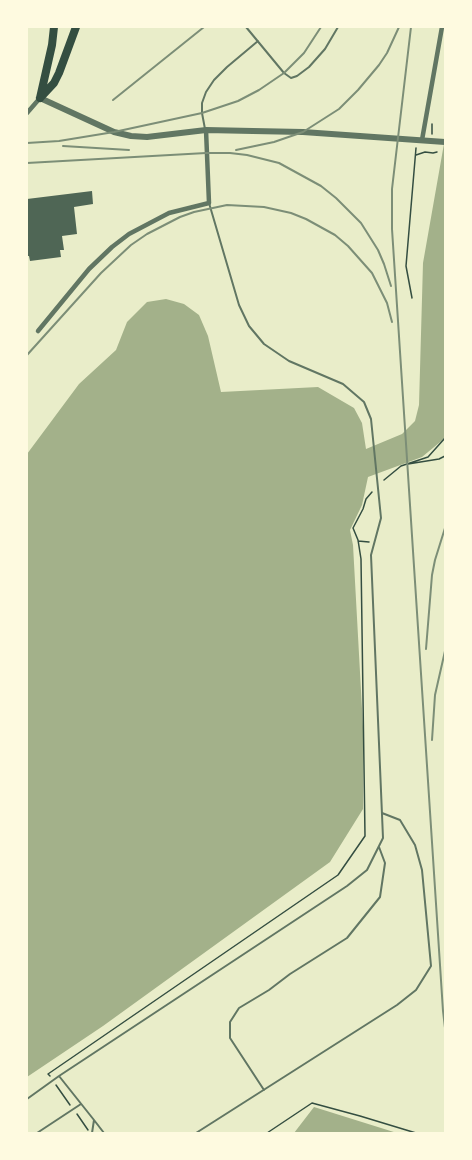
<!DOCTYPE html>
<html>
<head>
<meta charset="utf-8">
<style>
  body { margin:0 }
  #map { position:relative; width:472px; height:1160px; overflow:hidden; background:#e9edc9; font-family:Mulish,sans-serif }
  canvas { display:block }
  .frame { position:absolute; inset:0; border:28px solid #fefae0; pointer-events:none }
</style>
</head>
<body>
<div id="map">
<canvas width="472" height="1160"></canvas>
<div class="frame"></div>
</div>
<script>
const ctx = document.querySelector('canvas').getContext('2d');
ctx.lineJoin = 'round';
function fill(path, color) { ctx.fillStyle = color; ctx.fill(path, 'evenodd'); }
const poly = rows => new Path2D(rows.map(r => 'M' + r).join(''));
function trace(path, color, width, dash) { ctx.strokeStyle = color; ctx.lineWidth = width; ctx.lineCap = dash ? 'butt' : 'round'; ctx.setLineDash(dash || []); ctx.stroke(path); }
const water = poly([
  [445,138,445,438,422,457,368,477,362,505,350,530,353,545,363,727,363,809,330,862,103,1026,27,1077,27,454,79,384,116,350,127,322,147,302,166,299,184,304,199,315,208,336,221,392,318,387,354,408,362,423,366,449,402,434,415,421,419,405,423,263],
  [314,1107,397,1133,294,1133]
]);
const building = poly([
  [92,191,93,204,74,207,77,234,62,236,64,250,60,250,61,257,30,261,29,256,27,256,27,199]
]);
const path = poly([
  [432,134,432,124],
  [416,155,425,152,433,153,437,152],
  [412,298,406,266,416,148],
  [408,464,439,459,445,456],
  [384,480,401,466,428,457,445,438],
  [358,541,369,542],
  [50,1076,48,1074,338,875,365,836,361,559,358,540,353,528,363,509,366,499,372,492],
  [56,1085,70,1105],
  [77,1114,88,1130],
  [267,1133,312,1103,360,1116,416,1133]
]);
const service = poly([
  [246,27,284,73,291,78,297,76,309,67,325,49,338,27],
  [205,129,202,113,202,103,206,92,214,80,227,67,258,41],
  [59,1076,94,1120,92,1133],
  [264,1090,230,1038,230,1022,239,1008,269,990,290,974,347,938,380,897,385,863,379,847],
  [27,1099,59,1076,347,886,367,870,383,838,371,555,381,518,371,419,364,402,343,384,289,361,264,344,249,326,239,305,209,203],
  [94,1120,104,1133],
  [37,1133,81,1104],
  [196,1133,397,1005,416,990,431,966,422,870,415,845,400,820,382,813]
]);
const minor = poly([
  [27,113,40,98],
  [422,140,442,27],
  [38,331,89,269,112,247,129,234,169,213,209,203,206,130]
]);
const tertiary = poly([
  [40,98,114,132,131,136,147,137,206,130,253,131,303,132,445,142]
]);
const primary = poly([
  [40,98,54,83,59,73,76,27],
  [40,98,52,45,54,27]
]);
const rail = poly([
  [411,27,392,189,392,229,443,1011,445,1028],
  [113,100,204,27],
  [27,143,59,141,114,132,202,113,238,101,259,90,284,73,304,53,321,27],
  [63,146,129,150],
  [236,150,274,142,303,132,339,109,358,90,379,65,387,53,399,27],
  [27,163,206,153,230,153,247,155,279,163,321,186,336,198,361,223,378,250,384,264,391,286],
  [27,355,101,273,131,245,147,234,180,217,194,212,227,205,264,207,291,213,306,219,335,235,348,246,372,273,387,303,392,322],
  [426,649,432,575,435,560,445,528],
  [432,740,435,695,445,651]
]);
fill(water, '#a3b18a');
fill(building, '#4f6655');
trace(path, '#344e41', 1.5);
trace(service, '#617663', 2);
trace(minor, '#617663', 4.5);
trace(tertiary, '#617663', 6);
trace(primary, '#344e41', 8);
trace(rail, '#7c8e77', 2);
</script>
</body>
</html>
